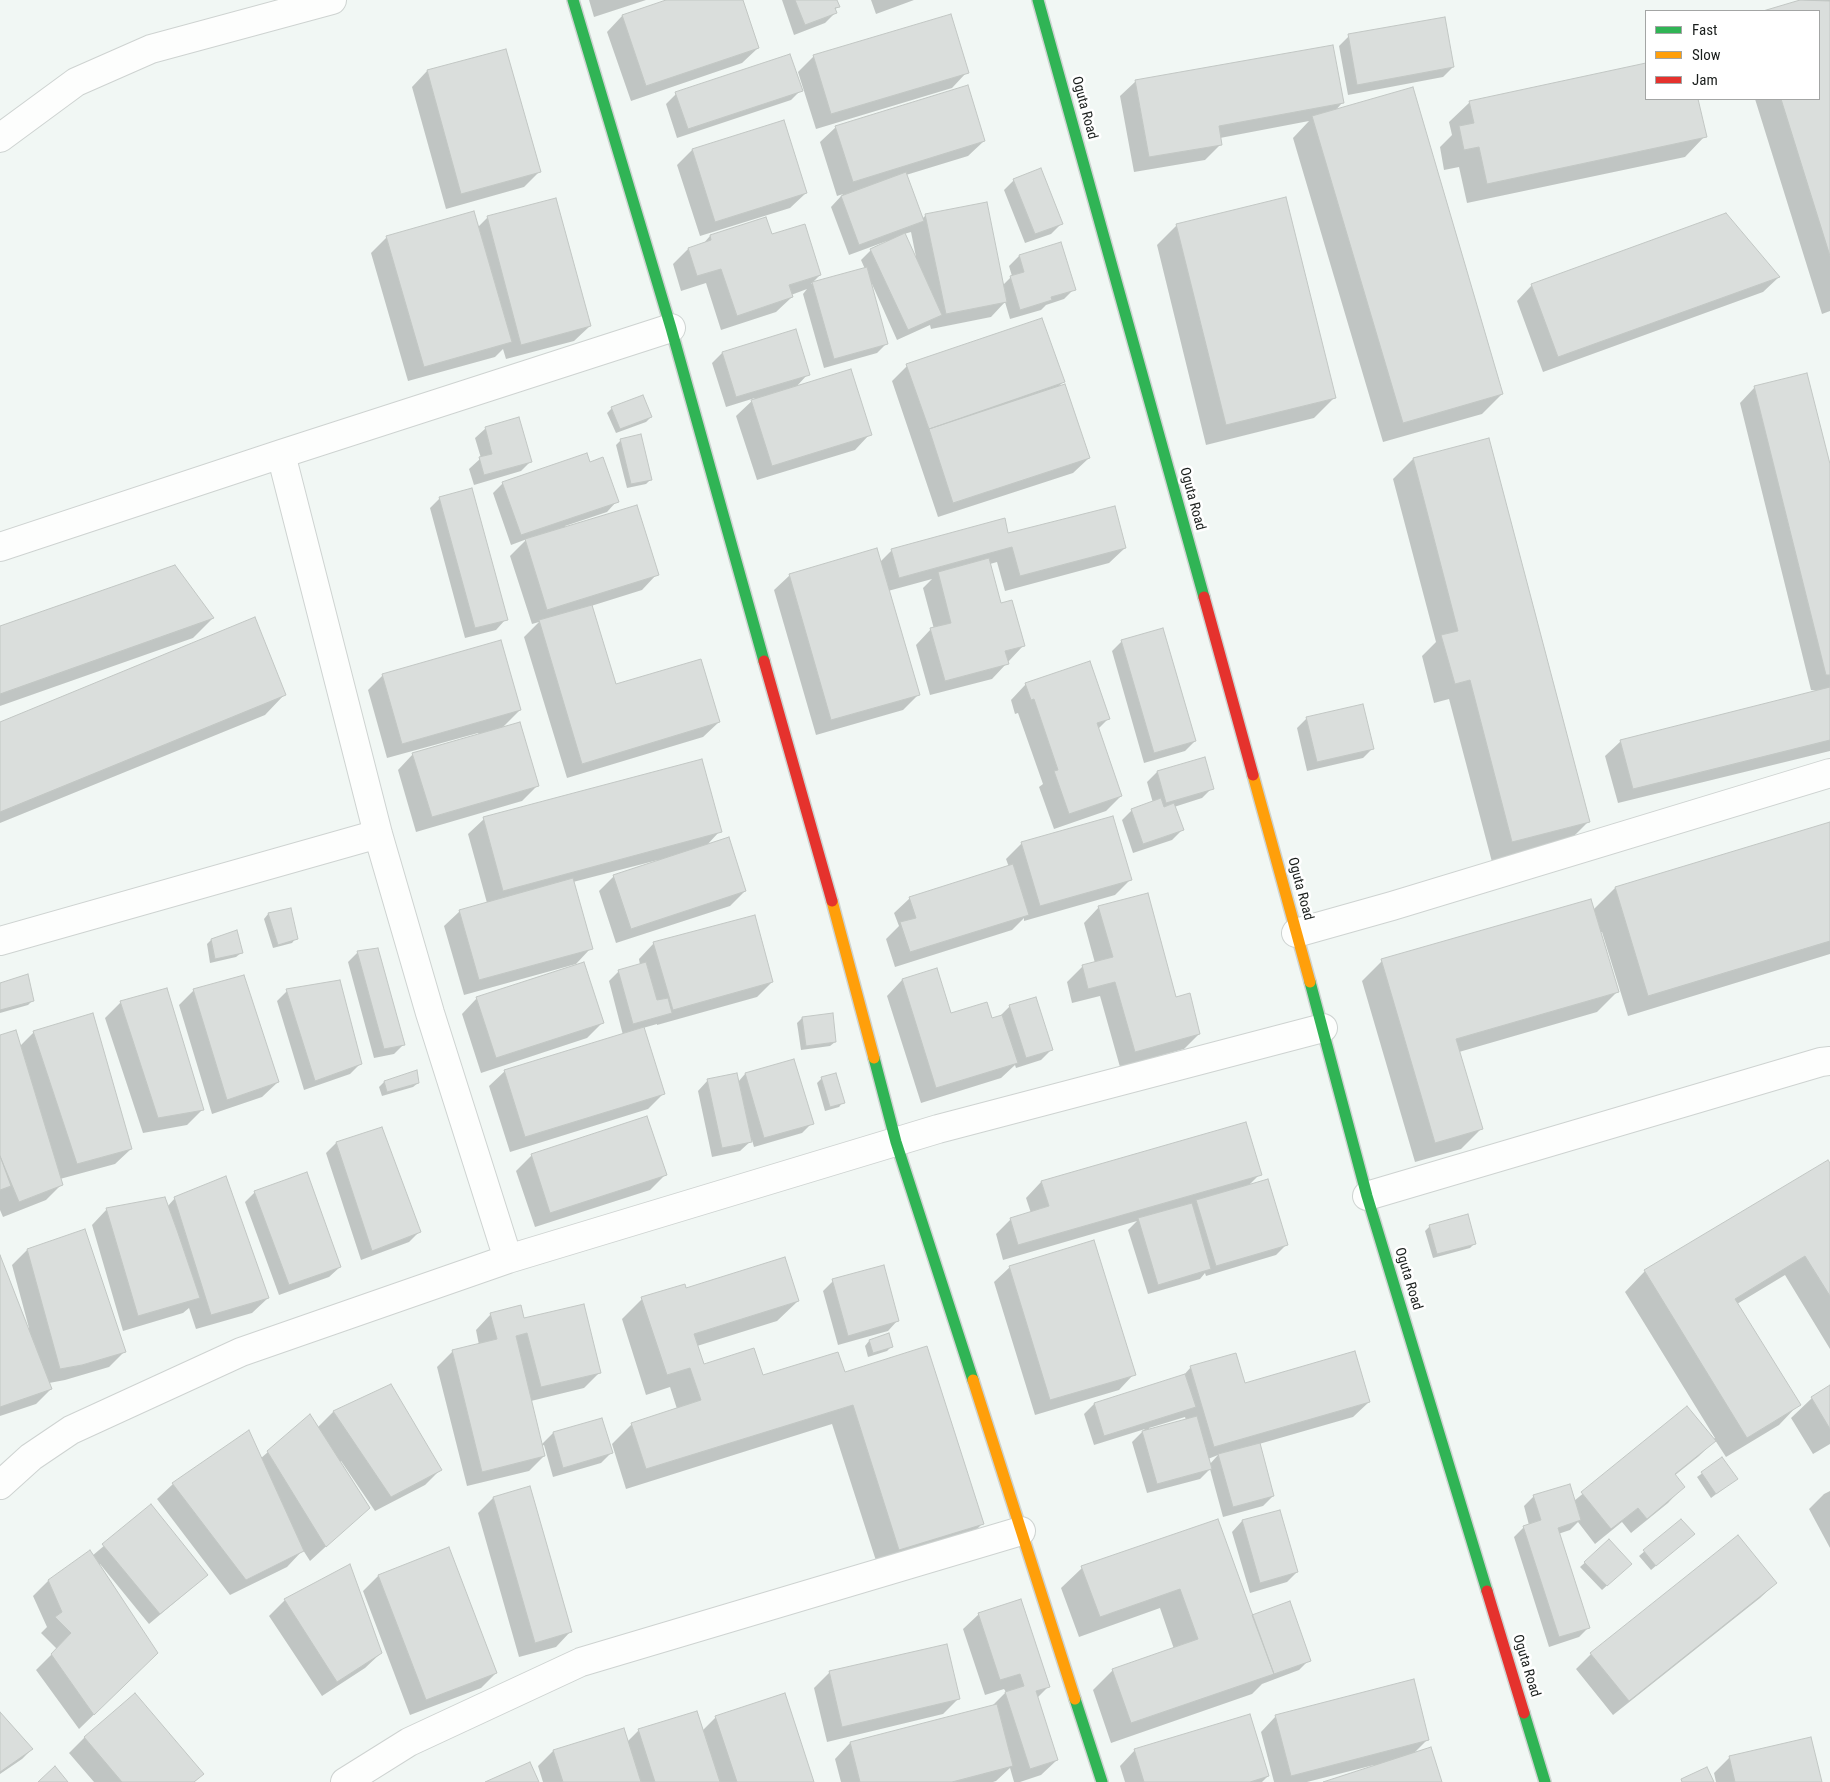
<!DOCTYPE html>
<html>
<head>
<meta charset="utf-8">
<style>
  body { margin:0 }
  #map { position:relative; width:1830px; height:1782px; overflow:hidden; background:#f1f7f4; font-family:"Roboto Condensed",sans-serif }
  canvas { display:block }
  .legend { position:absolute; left:1645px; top:10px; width:175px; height:90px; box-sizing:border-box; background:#fff; border:1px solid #a3a5a4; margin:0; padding:6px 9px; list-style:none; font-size:15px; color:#1a1e1c }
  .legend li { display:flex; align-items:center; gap:10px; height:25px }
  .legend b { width:25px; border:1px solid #a3a5a4 }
</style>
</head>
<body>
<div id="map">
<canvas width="1830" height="1782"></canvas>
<ul class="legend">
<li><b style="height:6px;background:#30b455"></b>Fast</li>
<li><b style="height:6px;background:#ff9f0a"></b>Slow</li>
<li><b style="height:6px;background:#e5322d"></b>Jam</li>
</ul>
</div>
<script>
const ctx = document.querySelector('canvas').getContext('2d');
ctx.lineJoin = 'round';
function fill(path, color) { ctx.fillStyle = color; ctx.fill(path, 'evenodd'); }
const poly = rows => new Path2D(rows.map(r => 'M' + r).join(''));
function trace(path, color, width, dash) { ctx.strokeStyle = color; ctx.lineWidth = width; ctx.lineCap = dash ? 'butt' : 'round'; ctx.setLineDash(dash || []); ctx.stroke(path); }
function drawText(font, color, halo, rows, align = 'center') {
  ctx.font = font + ' "Roboto Condensed",sans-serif'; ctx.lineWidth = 5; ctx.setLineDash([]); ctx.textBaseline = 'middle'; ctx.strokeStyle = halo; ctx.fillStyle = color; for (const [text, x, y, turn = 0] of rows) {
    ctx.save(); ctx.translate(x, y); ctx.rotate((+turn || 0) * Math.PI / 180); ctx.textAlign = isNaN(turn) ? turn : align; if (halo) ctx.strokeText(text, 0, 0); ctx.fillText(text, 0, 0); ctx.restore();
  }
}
const shadow = poly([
  [589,0,646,0,594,17],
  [670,0,741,0,758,48,742,63,631,101,607,32,622,16],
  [782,0,836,0,838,6,835,10,835,13,825,23,794,35],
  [871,0,914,0,876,14],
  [1804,0,1830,0,1830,311,1822,314,1755,99,1819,99,1819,11,1768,11],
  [1349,36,1453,67,1443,77,1348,95,1339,46],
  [506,50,539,172,524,187,446,209,412,87,427,71],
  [814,56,967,72,952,88,816,129,798,72],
  [1646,64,1646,99,1697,99,1705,136,1685,157,1467,203,1459,167,1444,170,1440,147,1452,135,1449,122,1470,102],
  [1136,81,1342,103,1334,112,1502,394,1482,414,1383,442,1293,138,1309,121,1220,138,1221,144,1205,160,1134,172,1120,96],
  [801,90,791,100,677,138,666,104,676,94],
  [836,127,984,141,968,156,906,175,922,219,926,215,1003,285,1012,276,1009,266,1019,256,1074,289,1064,299,1046,305,1041,310,1010,319,1005,302,991,317,931,329,930,325,897,340,872,284,871,285,887,343,877,353,824,368,803,294,807,289,791,295,792,297,776,312,721,330,706,283,681,291,673,264,688,249,703,244,710,236,771,236,820,275,811,284,865,269,861,260,871,250,887,243,887,241,849,255,831,207,843,194,837,196,820,142],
  [911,232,916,257,915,257,904,234],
  [692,150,806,193,790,208,700,236,677,165],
  [1014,180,1062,223,1051,234,1025,243,1004,190],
  [555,199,590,326,574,341,506,359,503,349,495,357,408,381,371,253,387,237,478,227,487,218],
  [1177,225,1334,398,1314,418,1206,445,1157,245],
  [1779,277,1763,292,1543,372,1517,301,1532,285],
  [722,353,808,374,796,387,870,434,855,450,757,480,736,416,755,398,726,407,712,363],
  [907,366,1063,382,1057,388,1089,458,1073,473,938,517,892,381],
  [1755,387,1830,469,1830,751,1618,803,1605,756,1621,741,1820,691,1811,690,1740,403],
  [612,408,651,417,646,422,616,433,607,413],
  [486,428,531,461,521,471,474,485,469,469,481,458,475,438],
  [621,440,651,479,646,484,627,488,616,445],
  [1413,459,1589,821,1568,842,1492,862,1449,699,1434,703,1422,656,1436,642,1393,479],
  [589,464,617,501,607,512,565,526,565,528,657,574,642,590,591,606,615,686,719,722,703,737,567,778,524,637,539,622,532,624,510,556,527,539,511,545,493,493,503,483],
  [440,498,506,619,496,630,465,638,430,508],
  [1008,535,1125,548,1109,563,1005,591,997,562,990,564,1000,604,1023,646,992,679,930,695,916,645,931,629,934,629,923,588,932,579,888,591,918,695,903,710,816,735,774,590,790,575,880,562,892,550],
  [213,618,193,638,0,706,0,628],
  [1122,641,1195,741,1185,751,1144,763,1112,651],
  [383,675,520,710,502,728,537,786,522,801,416,832,398,770,413,754,479,735,478,733,387,758,368,690],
  [1026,684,1109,718,1098,729,1121,796,1106,811,1054,829,1039,787,1043,784,1018,713,1015,714,1011,700],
  [285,694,265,715,0,823,0,723],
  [1307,718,1373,748,1363,758,1307,771,1297,728],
  [1204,759,1212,788,1202,798,1174,807,1182,830,1172,840,1133,853,1122,820,1132,810,1153,803,1147,782,1157,772],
  [484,819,720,831,706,846,745,891,730,906,616,943,599,891,614,876,658,862,658,860,573,882,591,948,576,964,464,995,444,926,460,911,487,903,468,834],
  [1830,823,1830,954,1628,1016,1602,932,1600,932,1618,991,1597,1012,1459,1052,1481,1129,1461,1149,1415,1162,1362,981,1382,961,1593,910,1615,888],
  [1022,843,1131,879,1115,895,1024,921,1024,918,1012,930,895,967,886,939,899,926,894,913,910,898,1009,867,1006,859],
  [1099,907,1175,998,1199,1034,1184,1049,1120,1067,1100,996,1072,1003,1067,982,1082,967,1095,963,1084,923],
  [290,909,296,938,292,943,273,948,264,919,268,914],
  [211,940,241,953,236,957,210,963,207,944],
  [654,943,772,982,757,997,657,1025,657,1024,643,1028,663,1094,648,1109,510,1152,489,1086,505,1071,623,1035,609,981,619,971,640,965,639,959],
  [358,952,404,1044,394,1054,374,1058,348,962],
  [936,969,951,1014,991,1020,1000,1016,1010,1006,1051,1050,1041,1060,1016,1068,1015,1065,1001,1078,921,1103,887,996,902,980],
  [0,984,33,1000,28,1005,0,1013],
  [166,989,202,1110,187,1125,143,1133,105,1018,120,1003],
  [194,990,278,1082,262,1097,212,1114,179,1005],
  [287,991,361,1063,350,1074,304,1090,277,1001],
  [477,998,602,1023,587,1038,481,1073,462,1014],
  [832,1015,835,1042,830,1046,801,1050,797,1023,802,1018],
  [34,1032,131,1149,115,1164,60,1179,62,1184,46,1200,3,1217,0,1210,0,1036,20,1046],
  [793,1060,812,1123,802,1133,754,1147,752,1140,740,1151,712,1157,698,1091,708,1080,738,1082,745,1074],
  [416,1072,418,1083,413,1087,382,1096,379,1087,384,1082],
  [822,1078,843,1102,839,1107,825,1111,817,1083],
  [382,1128,419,1232,409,1242,361,1260,326,1153,336,1143],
  [532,1155,665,1175,650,1190,535,1227,516,1171],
  [1830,1166,1830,1349,1785,1275,1737,1304,1799,1404,1779,1425,1726,1457,1715,1440,1699,1456,1674,1476,1683,1487,1668,1503,1631,1533,1622,1522,1595,1544,1578,1522,1570,1530,1558,1534,1589,1627,1579,1637,1549,1647,1514,1537,1524,1527,1529,1525,1524,1506,1534,1496,1574,1501,1687,1408,1713,1439,1715,1438,1625,1292,1645,1271],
  [1260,1174,1248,1186,1286,1245,1276,1255,1206,1276,1205,1273,1200,1279,1148,1294,1128,1230,1137,1221,1003,1260,996,1234,1011,1219,1031,1213,1026,1198,1041,1182],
  [255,1192,340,1267,329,1277,279,1295,245,1202],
  [175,1198,268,1298,252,1313,196,1329,189,1308,183,1313,123,1331,92,1225,107,1209,167,1207],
  [1430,1226,1475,1243,1470,1248,1433,1258,1425,1231],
  [27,1250,124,1352,109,1367,65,1380,49,1383,51,1389,36,1404,0,1416,0,1259,28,1329,29,1328,12,1265],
  [1010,1267,1134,1374,1119,1390,1035,1415,994,1282],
  [833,1281,898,1320,888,1331,838,1345,823,1291],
  [685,1290,798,1301,777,1321,697,1346,703,1366,762,1377,844,1373,982,1524,962,1544,879,1570,832,1424,626,1489,612,1444,632,1424,677,1409,670,1387,646,1395,622,1319,642,1299],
  [491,1314,523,1320,599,1373,584,1388,531,1401,541,1445,553,1433,611,1453,601,1463,553,1477,544,1445,542,1446,544,1456,529,1471,467,1486,437,1367,453,1351,479,1345,476,1330],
  [869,1341,892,1346,887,1351,868,1357,865,1346],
  [1191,1367,1244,1385,1369,1402,1353,1417,1259,1444,1273,1496,1263,1506,1223,1517,1210,1469,1200,1479,1147,1493,1132,1442,1145,1429,1094,1445,1084,1414,1094,1404,1183,1376],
  [1185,1417,1186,1420,1150,1430,1149,1428],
  [1218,1455,1209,1465,1208,1459],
  [390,1385,440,1470,425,1485,375,1511,341,1461,339,1462,368,1508,310,1561,303,1550,287,1567,230,1595,157,1499,173,1484,260,1459,309,1416,317,1428,333,1412],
  [1830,1387,1830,1444,1813,1454,1791,1418,1812,1398],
  [1722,1459,1736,1479,1711,1498,1697,1477],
  [1830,1491,1830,1548,1809,1509,1824,1494],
  [493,1498,571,1631,556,1647,519,1657,478,1513],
  [151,1506,207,1575,149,1624,100,1564,99,1565,141,1669,79,1729,36,1670,57,1649,41,1633,47,1627,33,1596,48,1581,92,1556],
  [1279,1511,1297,1572,1287,1582,1250,1593,1232,1532,1242,1521],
  [1217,1520,1252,1616,1309,1660,1299,1670,1262,1684,1252,1694,1111,1743,1093,1690,1113,1670,1174,1649,1160,1608,1079,1637,1061,1588,1082,1568],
  [1681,1520,1688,1539,1651,1570,1639,1556],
  [1609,1541,1625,1569,1602,1590,1580,1567],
  [448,1549,496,1673,481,1688,410,1715,363,1591,378,1576],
  [349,1566,381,1653,365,1668,322,1696,269,1616,285,1600],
  [1776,1583,1760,1598,1613,1715,1576,1669,1591,1654],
  [979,1614,1048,1687,1037,1698,1057,1760,1041,1775,1020,1782,1014,1782,1010,1768,996,1781,993,1782,841,1782,835,1759,850,1743,992,1706,1006,1692,1004,1689,985,1695,963,1629],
  [830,1672,958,1699,943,1714,827,1742,814,1688],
  [135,1695,202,1774,194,1782,94,1782,69,1753,84,1738],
  [696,1712,702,1731,716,1717,813,1782,543,1782,538,1766,553,1751,627,1742,638,1731],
  [0,1714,32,1749,22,1759,0,1774],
  [1276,1716,1428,1739,1413,1754,1441,1782,1327,1782,1374,1767,1374,1765,1307,1782,1274,1782,1261,1732],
  [1811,1738,1821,1782,1716,1782,1714,1773,1729,1758],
  [1135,1750,1268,1776,1262,1782,1125,1782,1120,1766]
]);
const building = poly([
  [666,0,743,0,759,48,646,86,622,15,666,0],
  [795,0,837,0,840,7,835,8,837,13,805,25,795,0],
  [1800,0,1830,1,1830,256,1781,99,1819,99,1819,11,1763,11,1800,0],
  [951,14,969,73,831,114,813,55,951,14],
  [1445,17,1454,67,1357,85,1348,34,1445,17],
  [1333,45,1344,103,1219,126,1222,145,1149,157,1135,80,1333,45],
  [506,49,541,172,461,194,427,70,506,49],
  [790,54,803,91,688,129,675,92,790,54],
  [1646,63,1646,99,1698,99,1707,137,1487,184,1479,147,1464,150,1459,126,1474,123,1469,101,1646,63],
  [968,85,985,141,853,182,835,126,968,85],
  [1413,87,1503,394,1403,423,1312,116,1413,87],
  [784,120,807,193,715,222,692,149,784,120],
  [1041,168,1063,224,1035,234,1013,179,1041,168],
  [906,172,924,221,859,245,841,196,906,172],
  [1286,197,1336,398,1226,425,1176,224,1286,197],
  [556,198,591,326,521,345,487,216,556,198],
  [987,202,1007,302,946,314,925,214,987,202],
  [474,211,512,342,424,367,386,236,474,211],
  [1726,213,1780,277,1558,357,1531,284,1726,213],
  [766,217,772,234,805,224,821,275,789,285,793,297,737,316,721,269,697,276,688,248,711,240,710,235,766,217],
  [905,233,942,315,908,330,870,249,905,233],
  [1061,242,1076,290,1051,297,1052,300,1020,310,1010,276,1024,272,1019,255,1061,242],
  [867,267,888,344,834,359,812,282,867,267],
  [1042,318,1065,382,929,429,906,364,1042,318],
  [796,329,810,375,736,397,722,352,796,329],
  [851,369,872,435,772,466,751,400,851,369],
  [1807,373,1830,464,1830,675,1826,675,1754,386,1807,373],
  [1065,384,1090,458,953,503,929,429,1065,384],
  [643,395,652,417,620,429,611,407,643,395],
  [519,417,532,462,484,475,479,457,492,454,485,427,519,417],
  [641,434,652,480,631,484,620,439,641,434],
  [1489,438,1590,822,1512,842,1470,680,1455,684,1441,635,1458,631,1413,458,1489,438],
  [587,453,590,462,603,457,619,502,521,535,502,482,587,453],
  [472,488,508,620,475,628,439,497,472,488],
  [637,505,659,575,547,610,525,539,637,505],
  [1115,506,1126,548,1020,576,1012,547,899,578,891,549,1005,518,1008,533,1115,506],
  [877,548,920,695,831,720,789,574,877,548],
  [989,558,1001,603,1012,600,1025,646,1005,651,1009,664,945,681,930,628,951,623,938,572,989,558],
  [175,565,214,618,0,694,0,626,175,565],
  [592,605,616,684,701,659,720,722,582,764,539,620,592,605],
  [255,617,286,695,0,812,0,722,255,617],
  [1163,628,1196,741,1154,753,1121,640,1163,628],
  [501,640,521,710,402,744,382,674,501,640],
  [1090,661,1110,719,1097,723,1122,796,1069,814,1054,771,1058,770,1034,699,1031,700,1025,683,1090,661],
  [1830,687,1830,740,1633,789,1620,740,1830,687],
  [1363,704,1374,749,1317,762,1306,717,1363,704],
  [520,722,539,786,432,817,412,753,520,722],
  [1205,757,1214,789,1166,803,1157,771,1205,757],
  [702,759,722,832,503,891,483,817,702,759],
  [1161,798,1164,807,1174,803,1184,830,1143,844,1131,809,1161,798],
  [1113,816,1132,880,1040,906,1021,842,1113,816],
  [1830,822,1830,941,1648,996,1615,887,1830,822],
  [729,837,746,891,631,929,613,875,729,837],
  [1013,864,1029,915,910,952,900,922,916,918,909,897,1013,864],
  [573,878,593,949,479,980,459,910,573,878],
  [1148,893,1176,997,1190,993,1200,1034,1135,1052,1115,982,1088,989,1082,965,1113,957,1098,906,1148,893],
  [1591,899,1619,992,1456,1039,1483,1129,1435,1143,1381,959,1591,899],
  [291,908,298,939,278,945,268,913,291,908],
  [755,915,773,982,673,1010,653,942,755,915],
  [237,930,243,953,215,959,211,939,237,930],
  [378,948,405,1045,384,1049,357,951,378,948],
  [584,962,604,1023,496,1058,476,997,584,962],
  [646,962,657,1000,668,998,672,1013,633,1024,618,970,646,962],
  [937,968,951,1013,987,1002,992,1018,1002,1015,1018,1063,936,1088,902,979,937,968],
  [28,974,34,1001,0,1010,0,983,28,974],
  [244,975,279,1082,227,1100,193,989,244,975],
  [340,980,362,1064,315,1081,286,989,340,980],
  [167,988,204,1110,158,1118,120,1001,167,988],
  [1036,997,1053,1050,1026,1058,1009,1005,1036,997],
  [93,1013,132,1149,77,1164,33,1031,93,1013],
  [833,1013,836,1042,806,1046,802,1017,833,1013],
  [644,1027,665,1094,525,1137,504,1070,644,1027],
  [16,1030,63,1185,19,1202,0,1156,0,1035,16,1030],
  [794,1059,814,1124,764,1138,745,1073,794,1059],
  [417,1070,419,1083,387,1092,384,1081,417,1070],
  [737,1073,752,1142,722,1148,707,1079,737,1073],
  [836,1073,845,1103,830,1107,821,1077,836,1073],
  [647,1116,667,1175,550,1213,531,1154,647,1116],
  [1246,1122,1262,1175,1018,1245,1010,1218,1049,1206,1041,1181,1246,1122],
  [382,1127,421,1232,372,1251,336,1142,382,1127],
  [0,1156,11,1186,0,1190,0,1156],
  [1828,1160,1830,1163,1830,1296,1805,1256,1735,1299,1801,1405,1747,1438,1644,1270,1828,1160],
  [307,1172,341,1267,289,1285,254,1191,307,1172],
  [226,1176,269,1298,211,1315,174,1197,226,1176],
  [1268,1179,1288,1245,1216,1266,1196,1200,1268,1179],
  [165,1197,178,1233,200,1298,138,1316,106,1208,165,1197],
  [1192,1203,1211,1269,1158,1285,1138,1218,1192,1203],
  [1468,1214,1476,1244,1437,1254,1429,1225,1468,1214],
  [85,1229,126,1352,82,1365,60,1369,27,1249,85,1229],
  [1094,1240,1136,1375,1050,1400,1009,1266,1094,1240],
  [0,1255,52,1389,0,1407,0,1255],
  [785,1257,799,1301,694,1334,704,1364,754,1348,763,1375,838,1352,845,1372,927,1346,984,1524,899,1550,853,1405,646,1469,631,1423,701,1400,690,1368,667,1375,641,1297,685,1284,686,1288,785,1257],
  [884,1265,899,1321,848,1336,832,1279,884,1265],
  [584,1304,601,1373,541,1387,527,1333,516,1336,545,1456,482,1472,452,1350,497,1339,490,1313,521,1305,524,1318,584,1304],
  [889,1333,893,1347,873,1353,869,1340,889,1333],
  [1355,1351,1370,1402,1214,1447,1190,1366,1236,1353,1245,1383,1355,1351],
  [1185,1374,1196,1407,1104,1436,1094,1403,1185,1374],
  [391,1384,442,1470,391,1497,333,1411,391,1384],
  [1830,1385,1830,1429,1811,1397,1830,1385],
  [1687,1406,1716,1441,1675,1474,1685,1487,1647,1519,1638,1508,1611,1529,1581,1492,1687,1406],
  [310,1414,370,1508,326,1547,267,1451,310,1414],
  [1197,1416,1212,1469,1157,1484,1142,1431,1197,1416],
  [602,1418,613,1453,563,1468,553,1432,602,1418],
  [249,1430,304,1551,246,1580,172,1483,249,1430],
  [1260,1443,1274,1496,1233,1507,1218,1454,1260,1443],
  [1722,1457,1738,1479,1716,1494,1701,1472,1722,1457],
  [1570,1484,1581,1520,1558,1528,1590,1628,1559,1637,1523,1526,1541,1520,1533,1495,1570,1484],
  [530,1486,572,1632,535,1643,493,1497,530,1486],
  [151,1504,208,1575,160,1614,102,1544,151,1504],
  [1280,1510,1298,1572,1260,1583,1242,1520,1280,1510],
  [1218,1519,1274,1674,1131,1723,1112,1669,1198,1639,1180,1589,1100,1617,1081,1566,1218,1519],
  [1681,1519,1695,1534,1656,1566,1643,1550,1681,1519],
  [1738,1535,1777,1583,1629,1701,1590,1653,1738,1535],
  [1609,1539,1632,1564,1607,1586,1584,1562,1609,1539],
  [449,1547,497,1673,426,1700,378,1575,449,1547],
  [90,1550,158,1653,94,1715,51,1654,71,1633,55,1617,62,1612,48,1580,90,1550],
  [350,1564,382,1653,337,1682,284,1599,350,1564],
  [1021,1599,1050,1687,1036,1691,1058,1760,1030,1769,1005,1692,1024,1686,1020,1674,1000,1680,978,1613,1021,1599],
  [1290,1601,1311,1661,1274,1674,1252,1615,1290,1601],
  [947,1644,960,1699,842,1727,829,1671,947,1644],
  [1414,1679,1429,1740,1291,1776,1275,1715,1414,1679],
  [135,1693,204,1774,194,1782,122,1782,84,1737,135,1693],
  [785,1693,814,1782,737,1782,715,1716,785,1693],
  [997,1704,1013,1766,952,1782,860,1782,850,1742,997,1704],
  [697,1711,720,1782,655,1782,638,1729,697,1711],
  [0,1712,33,1749,0,1772,0,1712],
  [1250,1714,1269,1776,1250,1782,1144,1782,1134,1749,1250,1714],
  [624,1728,641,1782,563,1782,553,1750,624,1728],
  [1811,1737,1822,1782,1735,1782,1729,1756,1811,1737],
  [1431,1747,1442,1782,1323,1782,1431,1747],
  [530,1762,539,1782,485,1782,530,1762],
  [55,1766,68,1782,38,1782,55,1766],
  [1707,1767,1714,1782,1682,1782,1681,1779,1707,1767]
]);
const street = poly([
  [0,138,76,82,151,49,332,0],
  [281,454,378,834,430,1013,508,1259],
  [0,547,281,454,671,328],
  [1296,933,1392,906,1830,773],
  [0,941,378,834],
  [1367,1196,1821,1062,1830,1061],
  [0,1485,31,1457,71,1430,241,1352,508,1259,938,1129,1323,1028],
  [345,1782,409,1742,581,1662,1021,1531]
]);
const fast = poly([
  [573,0,671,328,764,661],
  [1038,0,1204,597],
  [1310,982,1367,1196,1487,1591],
  [874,1058,896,1142,973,1380],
  [1075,1699,1102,1782],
  [1524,1713,1545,1782]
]);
const slow = poly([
  [1253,775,1310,982],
  [832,901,874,1058],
  [973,1380,1075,1699]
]);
const jam = poly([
  [1204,597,1253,775],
  [764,661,832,901],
  [1487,1591,1524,1713]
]);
const streetNames = [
  ["Oguta Road",1084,108,75],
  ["Oguta Road",1192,499,75],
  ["Oguta Road",1300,889,75],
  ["Oguta Road",1408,1279,73],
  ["Oguta Road",1526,1666,73]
];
fill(shadow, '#0003');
fill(building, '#dadedc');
trace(building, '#c2c7c4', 1);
trace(street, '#ced3d1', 30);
trace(fast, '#ced3d1', 14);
trace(slow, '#ced3d1', 14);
trace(jam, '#ced3d1', 14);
trace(street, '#fdfefd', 28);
trace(fast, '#30b455', 11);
trace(slow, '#ff9f0a', 11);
trace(jam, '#e5322d', 11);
drawText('14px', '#1a1e1c', '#fff', streetNames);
</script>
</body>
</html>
